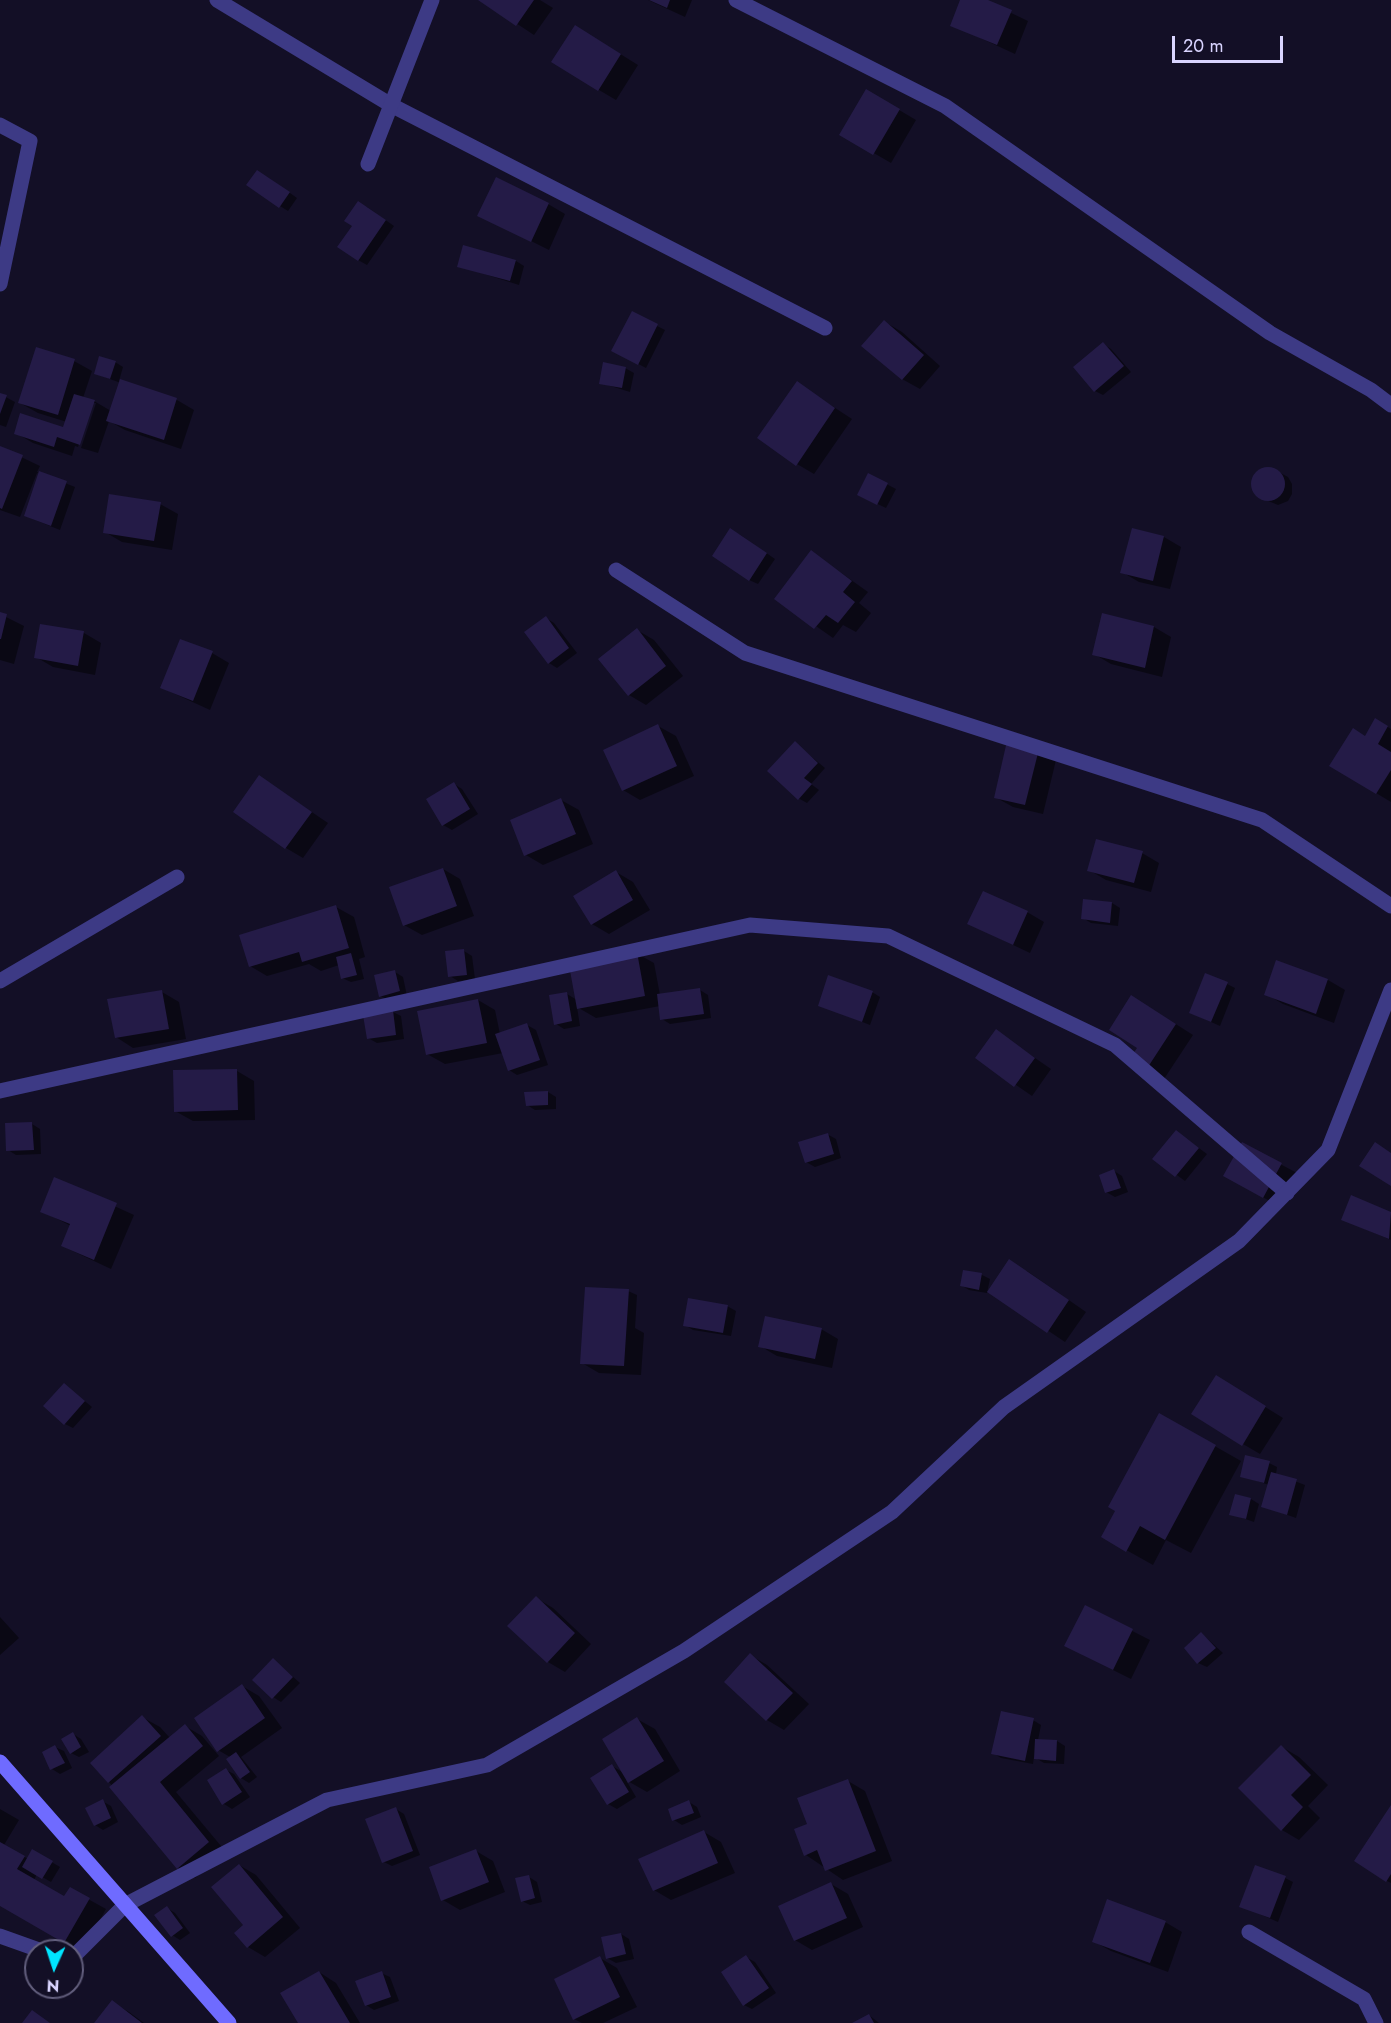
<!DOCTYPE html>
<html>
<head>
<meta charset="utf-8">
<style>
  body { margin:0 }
  #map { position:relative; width:1391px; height:2023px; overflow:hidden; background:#130f26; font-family:Jost,sans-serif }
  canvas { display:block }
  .north { position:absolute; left:24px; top:1939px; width:60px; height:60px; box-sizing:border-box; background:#130f26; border:2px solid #625e7d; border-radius:50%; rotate:183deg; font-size:16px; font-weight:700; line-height:24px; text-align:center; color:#d9d4ff }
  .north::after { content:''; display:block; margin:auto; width:21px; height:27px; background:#00e5ff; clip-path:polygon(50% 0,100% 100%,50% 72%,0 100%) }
  .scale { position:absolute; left:1172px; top:36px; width:111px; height:27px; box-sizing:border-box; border:3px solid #d9d4ff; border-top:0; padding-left:8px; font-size:18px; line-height:21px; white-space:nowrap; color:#d9d4ff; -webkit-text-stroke:4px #130f26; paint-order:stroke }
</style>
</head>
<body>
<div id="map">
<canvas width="1391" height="2023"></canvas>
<div class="north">N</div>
<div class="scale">20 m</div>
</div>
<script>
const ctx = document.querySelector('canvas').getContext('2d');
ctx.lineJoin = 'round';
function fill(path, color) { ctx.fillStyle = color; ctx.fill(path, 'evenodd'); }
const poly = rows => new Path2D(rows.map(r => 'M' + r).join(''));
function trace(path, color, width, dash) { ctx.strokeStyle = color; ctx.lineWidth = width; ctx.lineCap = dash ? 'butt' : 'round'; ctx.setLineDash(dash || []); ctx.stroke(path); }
const shadow = poly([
  [481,0,540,0,553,8,534,35],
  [648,0,692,0,685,17],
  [962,0,984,0,1028,21,1015,54,952,25],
  [593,37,638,65,616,100,599,90],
  [867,91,916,120,891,163,841,134],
  [266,176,297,198,288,211,280,206],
  [548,204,565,214,549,250,479,215],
  [367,207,394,226,367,265,358,260],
  [516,261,524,266,519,285,459,266],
  [885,322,902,332,940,366,920,389,902,379],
  [657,326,665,330,646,368,621,355],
  [1103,344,1111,349,1131,372,1103,395,1095,391],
  [74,361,92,371,83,398,94,401,111,411,121,383,96,374,115,362,123,367,119,381,177,400,194,410,181,449,125,430,109,421,98,453,81,448,96,403,93,403,78,447,75,446,72,456,33,443,16,433,64,429,67,422,38,413,20,403],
  [625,368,634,373,630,392,601,383],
  [797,383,852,419,814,474,797,464],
  [0,394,15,402,6,427,0,425],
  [0,447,40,466,37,472,75,487,60,530,25,516,40,474,37,473,20,517,0,510],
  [1271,468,1288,477,1292,484,1292,494,1288,501,1278,505,1261,498,1255,492,1253,479,1258,472],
  [869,475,896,489,886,508,867,499],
  [160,504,178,514,172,550,122,542,105,532],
  [739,534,775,559,758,584,749,580],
  [1164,537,1181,547,1170,589,1139,582,1122,572],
  [812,552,868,592,859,603,871,613,856,632,843,625,833,638,776,598],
  [0,614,24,626,14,664,0,660],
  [1103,615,1154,627,1171,637,1162,677,1111,664,1094,654],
  [546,618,554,623,577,653,557,668,549,663],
  [637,630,654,640,683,676,646,705,629,695],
  [84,633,101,643,95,675,53,667,36,657],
  [212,653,229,663,210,710,162,688],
  [1376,720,1391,729,1391,802,1331,766,1366,738],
  [658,726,676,736,694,776,640,800,623,790],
  [795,743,825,768,811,784,819,790,807,803,798,798],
  [1008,743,1056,760,1043,814,1013,807,995,797],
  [260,777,328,823,303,858,286,848],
  [454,784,462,789,478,814,452,830,443,825,428,799],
  [561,800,579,810,593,844,543,865,526,855],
  [1142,853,1159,863,1151,892,1106,880,1089,870],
  [443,869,460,879,474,916,422,935,404,925],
  [616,872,633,882,650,910,609,934,592,924],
  [1112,903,1120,908,1118,926,1091,923,1083,918],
  [336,907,354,917,365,957,359,959,364,979,351,982,342,978,339,965,321,971,309,964,267,976,250,966],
  [1027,912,1044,922,1030,953,969,924],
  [464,951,472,956,475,979,458,981,450,976],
  [636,953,654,963,660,995,700,990,708,995,711,1018,670,1024,662,1019,660,1006,596,1018,577,1007,580,1026,564,1029,556,1024,567,994,577,1000],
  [1277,962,1328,980,1345,990,1334,1023,1283,1004,1266,994],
  [395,972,403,977,407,996,389,1000,380,996],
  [1227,984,1235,988,1220,1026,1191,1013],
  [162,992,179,1002,186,1039,133,1048,116,1037],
  [872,992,880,997,870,1025,819,1005],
  [478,1000,495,1010,500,1034,527,1025,536,1030,548,1065,517,1075,509,1070,503,1053,445,1064,427,1054],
  [1149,1007,1193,1035,1164,1079,1147,1069,1139,1047],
  [393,1012,401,1016,404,1039,377,1043,368,1038],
  [996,1031,1051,1069,1032,1096,977,1058],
  [237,1071,254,1081,255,1120,193,1121,175,1111],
  [548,1092,556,1097,556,1109,535,1110,527,1105],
  [32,1124,40,1129,41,1154,16,1155,8,1150],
  [1177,1132,1207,1154,1185,1181,1155,1159],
  [827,1134,836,1139,841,1158,815,1167,806,1162],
  [1242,1144,1299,1174,1281,1207,1242,1186],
  [1114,1171,1122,1176,1128,1192,1115,1197,1106,1192],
  [55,1179,134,1215,111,1269,62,1246,71,1226,42,1211],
  [1352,1197,1391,1213,1391,1240,1343,1220],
  [1027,1271,1086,1312,1065,1342,989,1291],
  [964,1272,982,1275,990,1279,987,1293,969,1290,961,1285],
  [628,1291,637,1295,635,1328,644,1333,641,1375,599,1373,582,1363],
  [727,1306,736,1311,731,1336,693,1330,685,1325],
  [821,1329,838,1339,832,1368,777,1356,760,1346],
  [64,1384,92,1407,73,1428,65,1424],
  [1233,1387,1283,1418,1260,1454,1243,1444],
  [1160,1415,1241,1461,1191,1553,1166,1540,1153,1565,1103,1537],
  [1269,1463,1277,1467,1276,1474,1305,1485,1296,1518,1262,1506,1269,1485,1242,1476],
  [1251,1499,1259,1504,1254,1522,1231,1514],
  [536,1598,553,1608,591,1644,565,1672,548,1662,509,1626],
  [1085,1607,1150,1640,1131,1679,1083,1655],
  [0,1617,19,1638,0,1655],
  [1201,1633,1223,1653,1207,1667,1198,1663],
  [750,1655,767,1665,809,1704,784,1730,767,1720,726,1682],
  [274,1660,300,1683,281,1702,273,1697],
  [242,1686,259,1696,282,1728,241,1757,257,1777,249,1783,241,1778,230,1757,218,1750],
  [142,1717,160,1727,170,1738,185,1726,202,1736,219,1756,176,1792,226,1852,195,1878,178,1868,109,1782],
  [637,1719,655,1729,680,1771,647,1792,626,1780,636,1797,617,1809,608,1804,612,1766,624,1773],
  [1033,1720,1041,1725,1038,1740,1057,1741,1065,1746,1064,1764,1044,1763,1034,1757,1033,1764,1001,1758,993,1753],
  [73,1734,81,1739,89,1752,79,1757,71,1753],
  [55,1747,64,1751,72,1768,60,1774,52,1769,44,1753],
  [1282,1747,1299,1757,1328,1785,1308,1806,1320,1818,1299,1840,1282,1830],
  [226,1770,234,1774,250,1797,232,1809,224,1804,209,1781],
  [848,1781,865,1791,892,1861,843,1880,806,1855,809,1824],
  [102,1801,111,1806,118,1822,103,1830,95,1825],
  [689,1802,697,1807,701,1817,682,1825,674,1820],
  [1391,1807,1391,1883,1387,1881],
  [0,1809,19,1820,4,1845,28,1859,33,1851,60,1867,51,1882,37,1874,34,1880,65,1898,70,1889,106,1909,82,1952,0,1904],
  [396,1809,404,1814,420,1855,392,1866,384,1862],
  [704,1832,721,1842,735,1873,671,1900,654,1890],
  [476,1851,493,1861,505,1892,460,1910,443,1900],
  [239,1865,256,1875,300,1928,265,1957,248,1947],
  [529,1877,537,1882,542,1902,530,1905,522,1901],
  [1285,1878,1293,1882,1278,1922,1241,1906],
  [831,1884,848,1894,863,1927,812,1950,795,1940],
  [167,1908,175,1913,190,1933,180,1940,172,1935],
  [1165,1922,1182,1932,1168,1972,1111,1951,1093,1941],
  [621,1934,629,1939,634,1959,616,1963,607,1958],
  [746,1957,755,1962,776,1993,752,2009,744,2005],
  [600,1958,617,1968,637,2007,603,2023,582,2023,574,2019],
  [319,1972,336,1983,360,2023,300,2023],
  [381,1973,390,1977,399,2001,374,2010,366,2005],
  [112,2002,129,2012,144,2023,95,2023],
  [869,2015,879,2023,855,2023]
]);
const building = poly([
  [478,0,534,0,516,26],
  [649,0,670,0,667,8],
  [960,0,988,0,1012,10,997,45,950,26],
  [575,25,621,54,598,91,551,62],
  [866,89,900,109,873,155,839,135],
  [257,170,290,192,279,208,246,185],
  [496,177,549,203,531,242,477,216],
  [358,201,386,220,358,261,337,247,352,226,344,221],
  [463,245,516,260,510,281,457,267],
  [632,311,658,324,638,365,611,351],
  [884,320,924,355,902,380,861,346],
  [1103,342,1124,366,1094,392,1073,367],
  [36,347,75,359,58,415,18,403],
  [99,356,116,361,110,379,94,374],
  [603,362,626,367,622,388,599,384],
  [120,379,177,398,164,440,106,421],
  [797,381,835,408,796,466,757,438],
  [0,393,7,395,0,414],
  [74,394,95,400,80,445,57,437,54,447,14,434,20,413,63,427],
  [0,446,23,455,2,509,0,508],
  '1251 484a17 17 0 1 1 34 0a17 17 0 1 1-34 0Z',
  [39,471,67,481,51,526,24,516],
  [868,473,888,483,877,505,857,495],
  [109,494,161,502,154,541,103,533],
  [730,528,767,553,749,581,712,556],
  [1132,528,1164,536,1153,581,1120,573],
  [811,550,852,581,843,592,855,602,838,623,826,615,814,629,774,599],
  [0,612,7,614,1,639,0,639],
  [1102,613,1154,626,1145,668,1092,655],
  [546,616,569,648,548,664,524,632],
  [40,624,84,631,78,666,34,658],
  [637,628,666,666,628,696,598,659],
  [180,639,213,651,193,701,160,688],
  [1375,718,1388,726,1378,744,1391,752,1391,770,1376,794,1329,766,1353,728,1365,736],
  [658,724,677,766,622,791,603,750],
  [795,741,818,763,804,778,812,784,798,800,767,771],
  [1007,741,1039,749,1025,805,994,798],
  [259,775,312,812,285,849,233,812],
  [454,782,470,809,442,826,426,799],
  [561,798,576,834,524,856,510,820],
  [1096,839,1143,851,1134,883,1087,871],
  [443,868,457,906,403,926,389,887],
  [616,870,633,900,591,925,573,896],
  [983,891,1028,911,1013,945,967,924],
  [1083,899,1112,902,1110,923,1081,919],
  [336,905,349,948,302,962,299,952,249,967,239,935],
  [464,949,467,975,448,977,445,951],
  [637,952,645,996,577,1009,569,965],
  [351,953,357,975,341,979,336,957],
  [1276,960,1328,979,1316,1014,1264,995],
  [395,970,400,991,379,997,374,975],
  [1205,973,1228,982,1211,1022,1189,1013],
  [828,975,873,991,862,1022,818,1006],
  [700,988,704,1014,660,1020,657,994],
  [162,990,169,1029,115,1038,107,999],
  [567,992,572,1021,554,1025,549,995],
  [1131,995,1176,1024,1146,1070,1129,1060,1137,1048,1109,1030],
  [478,999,487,1043,426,1055,417,1011],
  [393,1010,396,1035,367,1039,363,1015],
  [527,1023,540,1060,508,1071,495,1034],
  [996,1029,1035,1058,1014,1087,975,1058],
  [237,1069,238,1110,174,1112,173,1070],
  [548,1091,548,1105,526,1106,524,1092],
  [32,1122,34,1150,6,1151,5,1123],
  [1176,1130,1199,1148,1175,1177,1152,1159],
  [828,1133,834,1154,805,1163,798,1142],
  [1242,1142,1282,1163,1263,1198,1223,1176],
  [1375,1142,1391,1153,1391,1186,1359,1166],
  [1114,1169,1121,1188,1105,1193,1099,1175],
  [54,1177,117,1203,94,1260,61,1246,70,1224,40,1212],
  [1351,1195,1391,1212,1389,1239,1341,1220],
  [1009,1259,1069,1300,1047,1333,987,1292],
  [963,1270,982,1273,979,1290,960,1286],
  [585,1287,629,1289,624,1366,580,1364],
  [688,1298,728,1305,723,1333,683,1326],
  [765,1316,822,1328,815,1359,758,1347],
  [1216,1375,1266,1406,1242,1446,1191,1414],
  [64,1383,85,1401,64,1425,43,1406],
  [1159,1413,1216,1445,1165,1540,1140,1526,1126,1552,1101,1537,1115,1511,1108,1507],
  [1245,1455,1270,1461,1264,1483,1240,1477],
  [1271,1472,1297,1479,1287,1515,1261,1507],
  [1235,1494,1251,1498,1246,1519,1229,1515],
  [536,1596,575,1633,547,1663,507,1626],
  [1085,1605,1133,1629,1113,1670,1064,1646],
  [1201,1632,1216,1648,1197,1664,1184,1648],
  [750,1653,793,1693,766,1721,724,1682],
  [273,1658,293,1677,272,1699,252,1680],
  [242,1684,265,1718,217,1752,194,1718],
  [1001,1711,1034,1718,1025,1761,991,1754],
  [142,1715,161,1736,108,1783,90,1763],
  [637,1717,664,1761,628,1783,602,1739],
  [185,1724,203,1746,160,1782,209,1842,177,1869,109,1787],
  [73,1732,81,1747,70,1754,61,1739],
  [1035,1739,1057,1740,1056,1761,1034,1759],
  [55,1745,65,1763,50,1770,42,1752],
  [1281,1745,1311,1775,1291,1795,1303,1807,1281,1831,1238,1788],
  [236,1752,250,1772,240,1779,226,1759],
  [612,1764,629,1792,607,1805,590,1778],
  [226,1768,242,1792,222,1805,207,1780],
  [848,1779,876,1851,825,1871,817,1850,804,1856,794,1829,807,1824,797,1798],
  [103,1799,111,1818,94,1826,85,1808],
  [689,1800,694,1813,672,1821,668,1809],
  [1391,1805,1391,1874,1386,1882,1354,1861],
  [396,1807,413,1851,382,1863,365,1819],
  [704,1830,718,1863,653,1891,638,1859],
  [0,1842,25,1856,17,1869,64,1896,70,1887,90,1898,64,1943,0,1906],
  [32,1849,53,1861,42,1879,22,1867],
  [476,1849,489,1882,441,1901,429,1867],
  [239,1864,283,1917,247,1948,234,1933,243,1925,211,1887],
  [1255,1865,1286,1876,1270,1918,1239,1907],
  [529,1875,535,1898,521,1902,515,1878],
  [831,1882,847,1918,794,1941,778,1906],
  [1107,1899,1166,1921,1150,1963,1092,1942],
  [167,1906,183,1928,171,1937,154,1915],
  [621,1933,626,1954,606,1959,601,1937],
  [746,1955,769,1988,743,2006,721,1972],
  [600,1956,620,1997,573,2020,554,1979],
  [319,1971,350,2023,298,2023,280,1993],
  [382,1971,391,1997,365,2006,355,1981],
  [112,2000,142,2023,94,2023],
  [32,2010,50,2023,22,2023],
  [869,2014,874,2023,852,2023]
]);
const lane = poly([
  [217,0,391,105,825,328],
  [736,0,945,106,1270,333,1371,390,1391,405],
  [0,125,30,141,0,284],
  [0,981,177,877],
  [0,1091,750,925,888,936,1115,1045,1287,1193],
  [1249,1932,1364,1999,1376,2023]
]);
const street = poly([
  [368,164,432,0],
  [616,570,745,653,1262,820,1391,906],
  [0,1936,42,1951],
  [72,1954,77,1953,125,1905,327,1800,487,1765,684,1651,892,1512,1004,1407,1239,1241,1328,1150,1391,990]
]);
const secondary = poly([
  [0,1762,229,2023]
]);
fill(shadow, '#0007');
fill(building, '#241b47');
trace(lane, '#3d3a85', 15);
trace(street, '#3d3a85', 15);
trace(secondary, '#6f6bff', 15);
</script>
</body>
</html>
